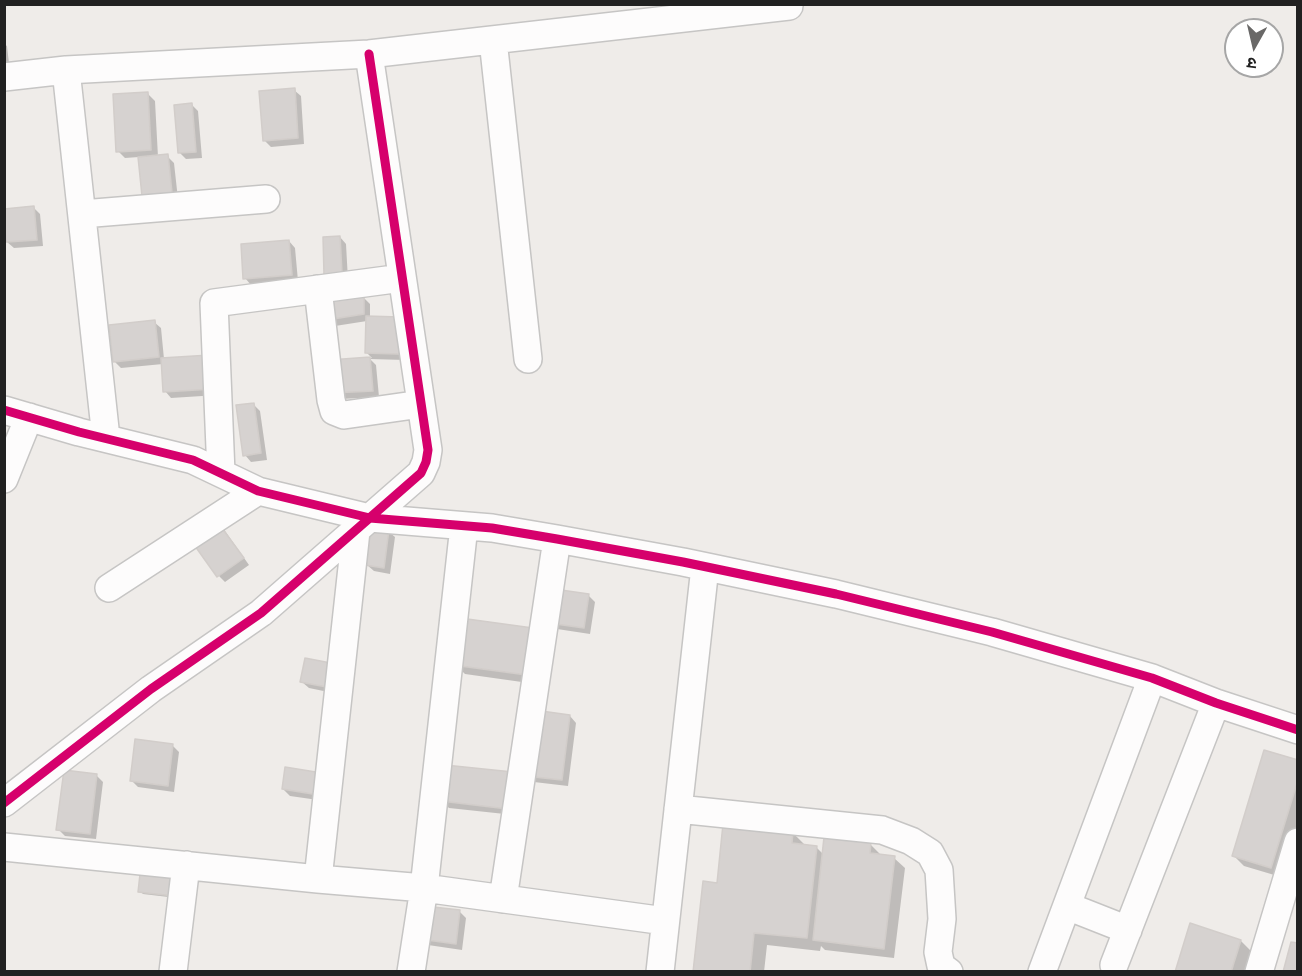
<!DOCTYPE html>
<html>
<head>
<meta charset="utf-8">
<style>
  body { margin:0 }
  #map { position:relative; width:1302px; height:976px; overflow:hidden; background:#efece9; font-family:"IBM Plex Sans","Noto Sans Devanagari",sans-serif }
  canvas { display:block }
  .frame { position:absolute; inset:0; border:6px solid #212121; pointer-events:none }
  .north { position:absolute; left:1224px; top:18px; width:60px; height:60px; box-sizing:border-box; background:#fff; border:2px solid #a6a6a6; border-radius:50%; rotate:188deg; font-size:16px; font-weight:700; line-height:24px; text-align:center; color:#212121 }
  .north::after { content:''; display:block; margin:auto; width:21px; height:27px; background:#696867; clip-path:polygon(50% 0,100% 100%,50% 72%,0 100%) }
</style>
</head>
<body>
<div id="map">
<canvas width="1302" height="976"></canvas>
<div class="frame"></div>
<div class="north">उ</div>
</div>
<script>
const ctx = document.querySelector('canvas').getContext('2d');
ctx.lineJoin = 'round';
function fill(path, color) { ctx.fillStyle = color; ctx.fill(path, 'evenodd'); }
const poly = rows => new Path2D(rows.map(r => 'M' + r).join(''));
function trace(path, color, width, dash) { ctx.strokeStyle = color; ctx.lineWidth = width; ctx.lineCap = dash ? 'butt' : 'round'; ctx.setLineDash(dash || []); ctx.stroke(path); }
const shadow = poly([
  [4,44,7,46,10,72,4,72],
  [294,90,301,96,304,144,271,147,264,140],
  [148,94,155,101,158,157,167,156,174,163,178,199,150,202,139,157,125,158,118,151],
  [192,105,198,111,202,158,186,159,179,152],
  [34,208,40,214,43,246,14,248,7,242],
  [340,237,346,244,348,280,333,281],
  [289,241,295,248,298,281,251,285,245,278],
  [364,298,370,304,370,317,400,318,405,360,370,359,376,365,379,397,340,399,331,361,372,358,366,352,367,321,335,326,329,319],
  [154,322,161,328,164,359,218,395,171,398,165,391,163,364,121,368,114,361],
  [253,404,260,411,267,460,251,462,245,455],
  [223,528,249,565,225,582,219,576],
  [388,531,395,537,390,574,374,571,367,565],
  [588,595,595,602,590,634,557,629,551,622],
  [461,620,536,684,465,674,455,664],
  [306,660,338,694,309,688,302,682],
  [570,716,576,723,568,786,534,782,527,775],
  [172,745,179,752,174,792,138,787,132,781],
  [1298,761,1298,823,1281,877,1244,866,1234,856],
  [446,766,514,815,449,808,442,801],
  [287,769,325,801,290,796,283,789],
  [97,776,103,782,96,839,65,836,58,829],
  [793,833,806,846,816,847,824,855,870,844,880,854,880,856,894,858,905,868,894,958,825,950,821,946,820,951,767,945,764,972,695,972,718,884],
  [141,876,177,898,143,894,140,891],
  [460,912,466,918,462,950,428,945,421,938],
  [1241,941,1254,954,1249,972,1177,972]
]);
const building = poly([
  [295,88,298,138,263,141,259,91,295,88],
  [148,92,151,150,116,152,113,94,148,92],
  [192,103,196,152,178,153,174,105,192,103],
  [168,154,172,193,142,196,138,157,168,154],
  [34,206,37,240,6,242,4,209,34,206],
  [340,236,342,274,324,275,323,237,340,236],
  [289,240,292,275,243,279,241,244,289,240],
  [364,296,364,314,327,320,326,299,364,296],
  [366,316,400,317,399,354,365,353,366,316],
  [155,320,159,357,113,362,109,325,155,320],
  [210,355,212,389,163,392,161,358,210,355],
  [370,357,373,391,331,393,329,360,370,357],
  [254,403,261,453,243,456,236,405,254,403],
  [216,520,244,558,217,577,190,539,216,520],
  [370,527,389,529,384,568,365,565,370,527],
  [554,589,589,594,584,628,549,623,554,589],
  [460,618,533,628,527,675,453,665,460,618],
  [305,658,336,664,332,688,300,682,305,658],
  [534,710,570,715,562,780,525,776,534,710],
  [135,739,173,744,168,786,130,781,135,739],
  [1264,750,1298,760,1298,780,1271,868,1232,856,1264,750],
  [445,765,513,772,508,809,441,801,445,765],
  [285,767,322,773,319,795,282,789,285,767],
  [64,770,97,774,90,834,56,830,64,770],
  [723,824,793,831,792,843,817,846,807,938,754,933,750,972,693,972,703,881,717,883,723,824],
  [824,837,871,842,870,853,895,856,884,949,813,940,824,837],
  [140,874,177,878,174,896,138,892,140,874],
  [424,906,460,910,456,944,420,939,424,906],
  [1190,923,1241,940,1231,972,1175,972,1190,923],
  [1291,942,1298,943,1298,972,1283,972,1291,942]
]);
const minor = poly([
  [493,40,528,359],
  [66,70,106,438],
  [4,77,66,70,369,54,789,6,788,4],
  [82,214,266,199],
  [318,289,331,400,334,411,344,415,421,404],
  [4,410,79,432,193,460,258,491,370,518,492,528,557,539,683,562,836,594,992,632,1152,678,1216,703,1298,730],
  [221,473,214,303,402,278],
  [4,479,29,417],
  [109,588,258,491],
  [4,803,151,689,261,613,421,473,426,462,428,450,369,54],
  [678,809,882,830,911,841,930,853,939,870,942,919,938,952,941,966,949,972],
  [4,847,318,879,424,888,665,921],
  [318,879,356,531],
  [503,899,557,539],
  [1067,906,1128,930],
  [1114,965,1216,703],
  [173,972,186,865],
  [411,972,424,888,464,526],
  [660,972,705,567],
  [1042,972,1152,678],
  [1259,972,1298,842]
]);
const cycleway = poly([
  [4,410,79,432,193,460,258,491,370,518,492,528,557,539,683,562,836,594,992,632,1152,678,1216,703,1298,730],
  [4,803,151,689,261,613,421,473,426,462,428,450,369,54]
]);
fill(shadow, '#0003');
fill(building, '#d6d2d0');
trace(building, '#d2cdca', 1.5);
trace(minor, '#c6c5c4', 30);
trace(minor, '#fdfcfc', 27);
trace(cycleway, '#d6006c', 9);
</script>
</body>
</html>
